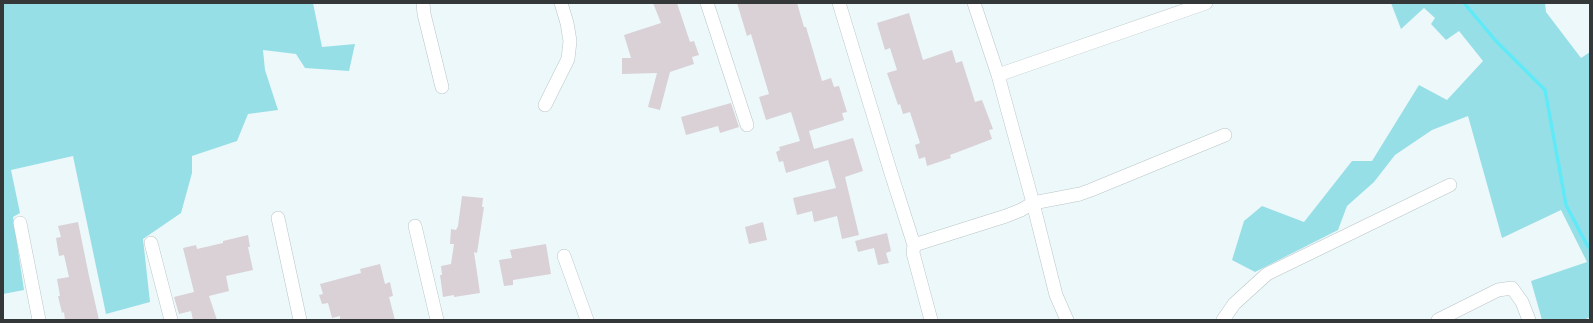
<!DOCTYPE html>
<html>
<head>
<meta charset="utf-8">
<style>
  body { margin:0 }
  #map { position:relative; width:1593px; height:323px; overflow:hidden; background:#edf8fa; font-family:Montserrat,sans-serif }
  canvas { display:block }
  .frame { position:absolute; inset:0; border:4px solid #343839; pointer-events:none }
</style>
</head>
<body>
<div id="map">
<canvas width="1593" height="323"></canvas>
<div class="frame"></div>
</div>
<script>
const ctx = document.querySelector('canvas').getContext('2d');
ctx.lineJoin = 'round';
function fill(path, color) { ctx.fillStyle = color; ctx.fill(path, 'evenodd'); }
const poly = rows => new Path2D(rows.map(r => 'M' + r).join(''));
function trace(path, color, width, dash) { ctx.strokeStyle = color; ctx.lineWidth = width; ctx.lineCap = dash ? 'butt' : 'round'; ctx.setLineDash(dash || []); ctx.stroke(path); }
const green = poly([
  [3,3,313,3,322,47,355,44,349,71,305,68,296,54,263,50,265,70,278,110,248,114,237,141,192,156,192,173,181,213,143,239,150,302,106,314,73,156,11,170,20,213,13,217,24,290,3,294],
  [1391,3,1545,3,1546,12,1581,58,1590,52,1590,317,1584,320,1542,320,1531,281,1587,262,1561,210,1502,238,1468,116,1432,130,1395,155,1374,182,1347,206,1338,230,1255,272,1232,260,1244,221,1262,206,1304,222,1352,161,1372,161,1419,85,1447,100,1483,61,1459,31,1446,40,1431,24,1435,18,1424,8,1401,29]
]);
const stream = poly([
  [1464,3,1495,40,1545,90,1566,205,1587,245,1590,248]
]);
const building = poly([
  [653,3,677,3,690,42,694,41,699,55,692,57,694,64,670,72,660,110,648,107,657,73,622,74,622,58,631,58,624,35,661,23],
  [737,3,797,3,804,27,806,27,822,81,831,78,834,87,839,86,847,112,842,113,844,120,809,131,814,149,853,138,863,171,845,177,859,235,842,239,837,216,814,222,812,211,797,215,793,198,836,188,828,160,786,173,783,161,779,162,776,152,780,150,779,147,800,141,791,112,766,120,759,97,769,94,751,34,747,36],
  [909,13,923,60,952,50,956,63,962,61,975,102,982,100,993,129,989,130,992,139,950,155,951,158,927,166,925,157,919,159,915,145,920,143,910,112,903,114,900,104,898,105,887,73,897,70,890,48,885,50,877,23],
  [731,103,739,127,720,133,718,126,686,135,681,117],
  [462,196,483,198,482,207,484,207,477,253,474,252,480,293,454,297,454,295,443,297,440,275,442,275,441,266,451,264,454,244,450,244,451,229,456,230,458,226],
  [78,222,89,276,99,320,65,320,64,312,62,313,58,296,60,296,57,279,69,277,64,255,59,256,56,238,61,237,58,226],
  [763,222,767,240,749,244,745,227],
  [887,233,891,251,886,253,889,263,878,265,874,248,858,252,855,241],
  [248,235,250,247,248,247,253,270,226,276,229,291,209,296,217,320,193,320,191,311,179,314,174,297,194,292,183,248,196,245,197,249,223,243,223,241],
  [546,244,551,274,513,280,513,285,504,286,499,260,512,258,510,250],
  [380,264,385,284,390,282,393,296,389,297,395,320,340,320,340,316,332,318,328,303,322,304,319,295,323,294,320,284,361,273,360,269]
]);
const street = poly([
  [423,3,424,14,442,87],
  [707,3,747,125],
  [839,3,890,170,914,245],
  [974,3,998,75,1033,203,1056,295,1067,320],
  [998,75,1206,3],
  [545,105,568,59,570,41,567,23,561,3],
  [278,218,300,320],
  [20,223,39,320],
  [415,226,437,320],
  [151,243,171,320],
  [564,256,587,320],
  [931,320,913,253,914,245,1006,216,1021,210,1033,203,1080,194,1091,190,1225,135],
  [1223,320,1234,304,1267,274,1450,185],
  [1438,320,1498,290,1512,288,1522,302,1529,320]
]);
fill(green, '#97dfe7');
trace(stream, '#60eaf8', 3.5);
fill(building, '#d9d1d6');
trace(street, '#b9c5c6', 14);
trace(street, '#fff', 13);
</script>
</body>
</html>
